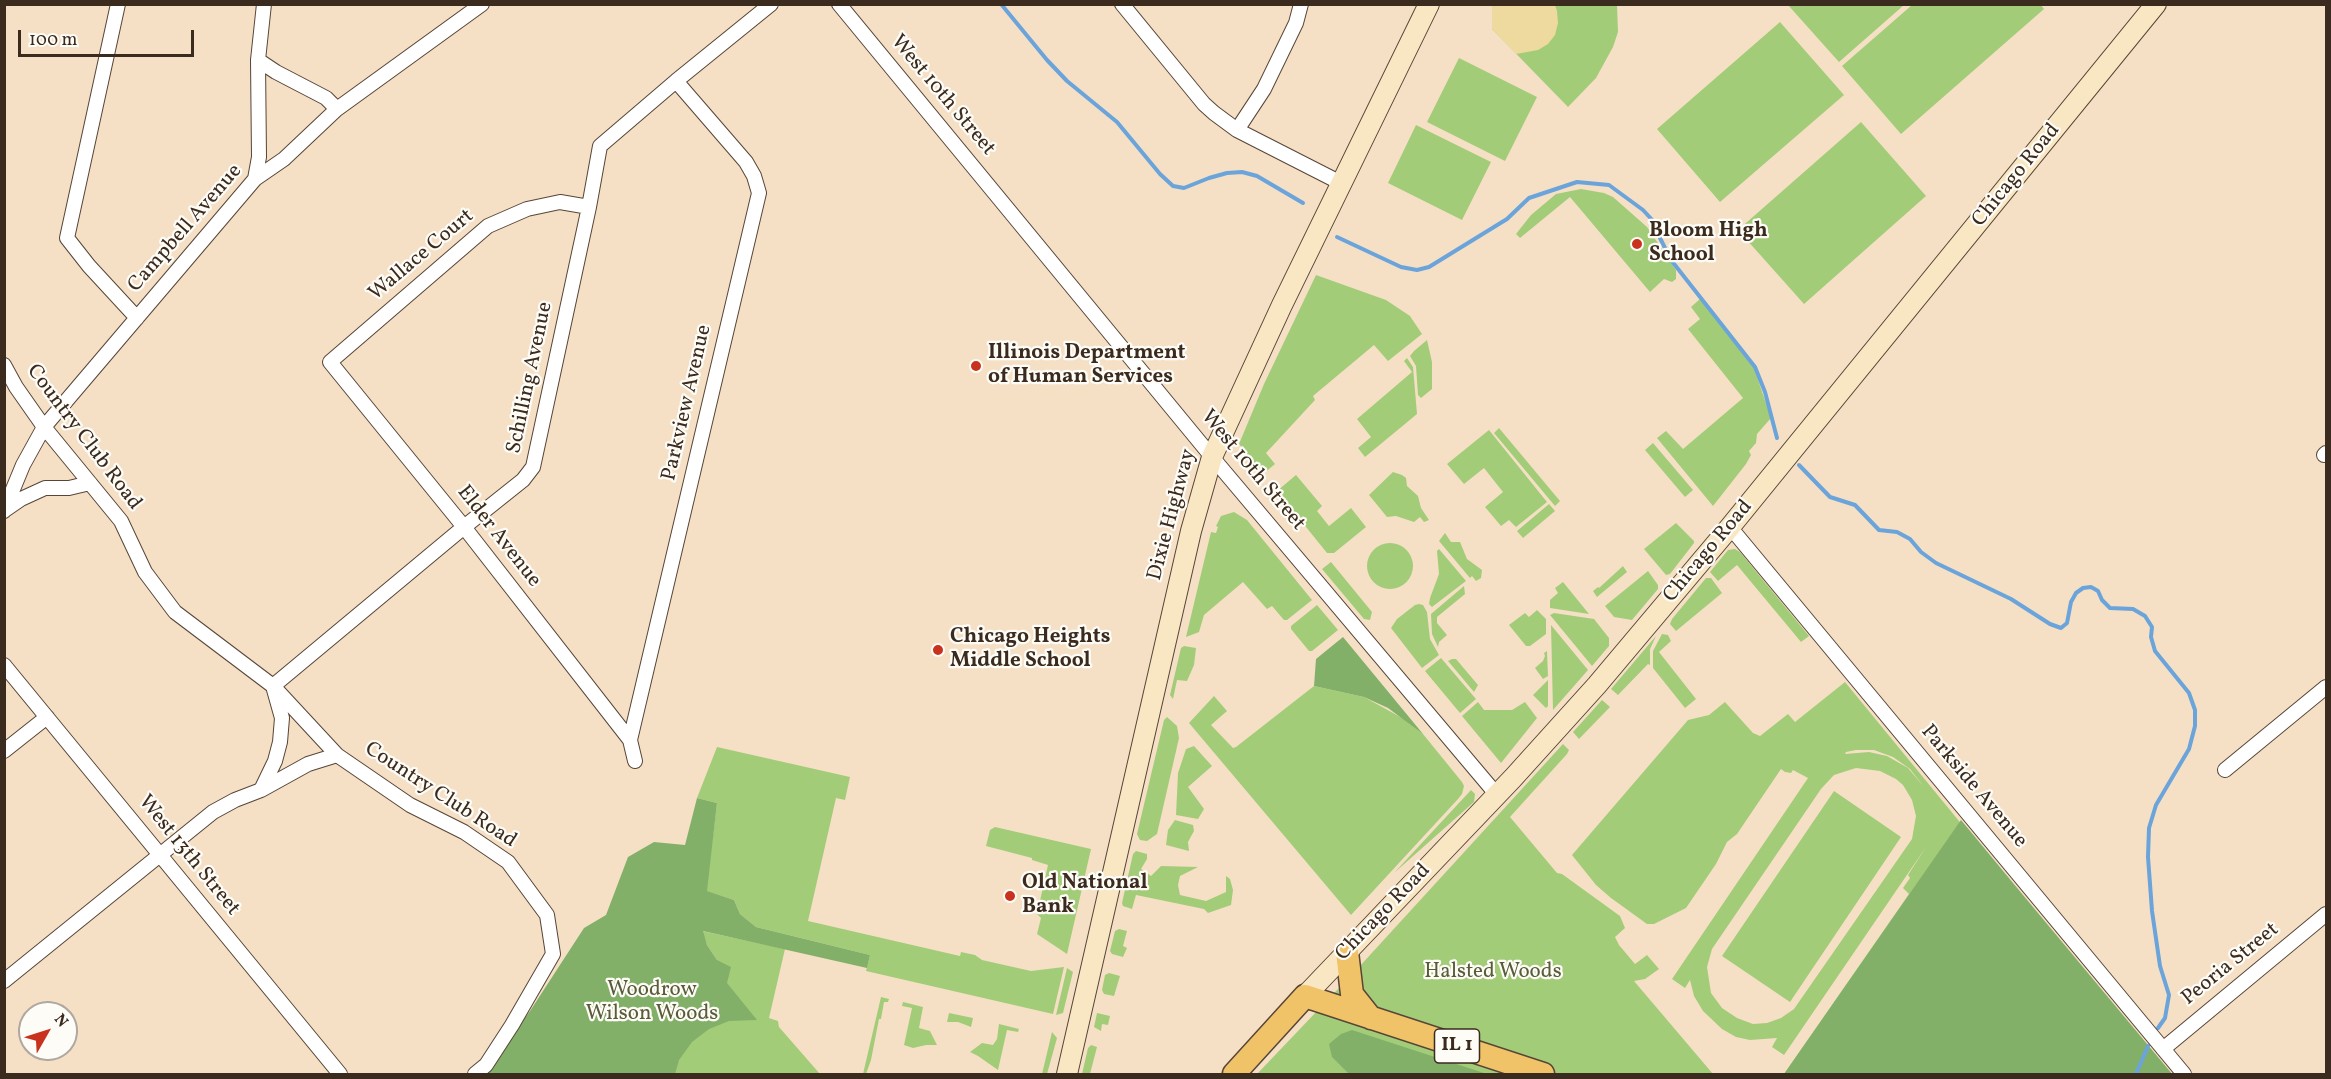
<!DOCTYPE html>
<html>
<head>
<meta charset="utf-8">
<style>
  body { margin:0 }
  #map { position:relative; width:2331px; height:1079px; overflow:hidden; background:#f5e0c6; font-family:Vollkorn,serif }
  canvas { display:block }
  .frame { position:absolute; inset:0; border:6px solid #3b2a1e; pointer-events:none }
  .north { position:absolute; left:18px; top:1001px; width:60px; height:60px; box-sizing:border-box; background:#fdfcf7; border:2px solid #afa8a0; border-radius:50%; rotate:51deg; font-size:16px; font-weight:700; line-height:24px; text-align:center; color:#3b2a1e }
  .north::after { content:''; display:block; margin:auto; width:21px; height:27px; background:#c8321e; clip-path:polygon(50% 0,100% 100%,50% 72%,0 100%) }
  .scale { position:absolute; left:18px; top:30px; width:176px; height:27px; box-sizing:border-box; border:3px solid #3b2a1e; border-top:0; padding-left:8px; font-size:18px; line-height:21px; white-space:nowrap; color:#3b2a1e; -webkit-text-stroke:4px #fdfcf7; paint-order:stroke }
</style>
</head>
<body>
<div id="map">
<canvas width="2331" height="1079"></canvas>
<div class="frame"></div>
<div class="north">N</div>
<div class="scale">100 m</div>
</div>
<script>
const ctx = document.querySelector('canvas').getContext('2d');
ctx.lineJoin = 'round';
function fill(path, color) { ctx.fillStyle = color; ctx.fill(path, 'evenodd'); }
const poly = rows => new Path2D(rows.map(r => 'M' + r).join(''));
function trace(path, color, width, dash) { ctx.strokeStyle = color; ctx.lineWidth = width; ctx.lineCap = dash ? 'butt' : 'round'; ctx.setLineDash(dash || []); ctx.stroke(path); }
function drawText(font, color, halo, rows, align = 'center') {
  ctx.font = font + ' Vollkorn,serif'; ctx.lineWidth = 4.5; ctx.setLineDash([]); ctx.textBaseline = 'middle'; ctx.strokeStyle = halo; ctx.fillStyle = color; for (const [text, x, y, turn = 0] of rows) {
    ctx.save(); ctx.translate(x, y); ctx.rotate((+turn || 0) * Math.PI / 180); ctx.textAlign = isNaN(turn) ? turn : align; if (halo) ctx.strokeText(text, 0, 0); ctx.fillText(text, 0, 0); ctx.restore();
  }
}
const green = poly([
  [1495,5,1617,5,1618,32,1613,47,1596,78,1568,107,1492,29,1492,7],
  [1788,5,1904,5,1839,62],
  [2041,5,2044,9,1901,134,1842,66,1912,5],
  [1780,22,1844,95,1720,202,1657,129],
  [1459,58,1537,97,1505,161,1427,122],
  [1861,122,1926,196,1804,304,1738,230],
  [1416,125,1491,162,1462,220,1388,183],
  [1581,189,1604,193,1613,197,1647,227,1676,270,1676,279,1672,282,1664,279,1650,292,1570,197,1520,238,1516,234,1531,215,1556,194],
  [1316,275,1386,300,1410,316,1422,334,1388,361,1374,345,1313,396,1315,400,1266,453,1275,464,1263,474,1239,444,1264,384],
  [1700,299,1754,368,1771,418,1757,434,1756,443,1749,451,1751,455,1746,464,1713,506,1657,438,1666,431,1683,449,1743,398,1688,329,1700,319,1691,307],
  [1427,340,1432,362,1432,389,1421,398,1418,395,1416,366,1410,356,1414,351],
  [1407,358,1413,367,1417,414,1365,457,1358,448,1371,437,1357,419,1412,372,1404,361],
  [1499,428,1560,501,1555,506,1494,433],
  [1489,430,1547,502,1516,527,1509,520,1501,526,1485,507,1503,492,1484,468,1464,484,1447,464],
  [1653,443,1693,490,1685,497,1645,450],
  [1393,472,1402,475,1406,478,1407,486,1418,496,1421,508,1429,520,1424,522,1420,517,1414,522,1396,516,1387,517,1369,495],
  [1296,475,1322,506,1317,511,1329,526,1351,508,1366,527,1334,553,1327,553,1277,491],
  [1549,504,1555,511,1523,538,1517,531],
  [1234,512,1247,520,1312,600,1287,620,1284,620,1272,606,1267,609,1243,582,1204,615,1199,632,1186,637,1211,532,1216,533,1218,527,1216,526,1221,516],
  [1676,523,1694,541,1694,543,1670,574,1666,575,1644,549],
  [1445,533,1451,542,1460,542,1467,559,1482,570,1481,578,1476,581,1472,576,1470,578,1439,541],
  '1367 566a23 23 0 1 1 46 0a23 23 0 1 1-46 0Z',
  [1439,549,1466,581,1432,607,1429,604,1430,598,1439,574,1437,551],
  [1735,549,1740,552,1809,636,1801,642,1737,565,1718,581,1710,572,1728,550],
  [1331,562,1372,612,1370,620,1364,619,1322,569],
  [1623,566,1627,572,1597,597,1593,591,1598,587,1599,588],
  [1648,571,1658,585,1658,589,1632,620,1614,617,1605,606],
  [1706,578,1711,578,1722,593,1676,631,1670,624,1672,619],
  [1563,582,1589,614,1550,608,1550,600,1558,593,1555,588],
  [1464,586,1465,594,1437,617,1437,623,1447,635,1439,642,1438,647,1432,634,1431,614],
  [1419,604,1423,605,1427,612,1430,639,1439,655,1422,668,1391,628,1397,619,1415,605],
  [1317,605,1338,630,1312,651,1309,651,1291,629,1291,626],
  [1537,610,1546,619,1546,634,1530,646,1526,646,1509,625,1525,613,1529,617],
  [1554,613,1594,619,1609,638,1609,646,1592,666,1550,615],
  [1551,625,1588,670,1553,710],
  [1662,634,1668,635,1671,641,1659,652,1696,699,1685,708,1653,668,1653,651],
  [1656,636,1650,649,1650,665,1648,664,1618,695,1611,689],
  [1184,646,1196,648,1194,665,1187,681,1177,680,1173,699,1170,695,1181,648],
  [1547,651,1548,676,1543,679,1535,668,1543,661,1545,656,1544,653],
  [1441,658,1476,699,1460,713,1425,671],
  [1452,659,1456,659,1478,685,1474,692,1448,661],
  [1548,680,1548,706,1546,708,1533,695],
  [1845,682,1959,821,2172,1074,1784,1074,1909,894,1903,888,1910,878,1908,875,1926,847,1784,1055,1772,1047,1777,1038,1750,1040,1736,1037,1722,1029,1703,1011,1694,996,1690,980,1685,988,1672,979,1808,778,1793,770,1791,773,1785,772,1781,769,1737,834,1727,842,1716,864,1686,908,1654,924,1647,924,1611,898,1596,885,1572,855,1688,720,1709,715,1725,702,1753,733,1760,736,1788,714,1795,722],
  [1856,750,1874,750,1893,757,1910,769,1924,787,1908,768,1887,756,1869,752,1845,754,1846,752],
  [1856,768,1880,771,1896,779,1903,785,1912,800,1916,816,1912,839,1794,1009,1781,1018,1767,1023,1753,1024,1737,1018,1722,1008,1711,993,1707,967,1712,949,1821,789,1834,775],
  [1314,686,1364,697,1404,719,1423,734,1462,782,1464,786,1462,794,1458,799,1351,915,1189,723,1214,696,1227,711,1211,725,1233,748,1236,747],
  [1602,700,1610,707,1579,739,1573,732],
  [1478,702,1484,710,1512,710,1525,702,1537,718,1501,763,1462,716],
  [1167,717,1177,726,1179,738,1157,834,1147,841,1140,840,1137,834,1164,720],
  [1563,744,1569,750,1567,754,1510,817,1557,873,1562,874,1620,916,1625,928,1615,937,1619,945,1635,964,1647,955,1659,969,1645,979,1634,981,1713,1074,1257,1074,1359,967],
  [1194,746,1212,766,1188,787,1204,809,1198,819,1176,815,1178,773,1186,749],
  [717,747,850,777,845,800,836,798,808,921,960,956,961,952,975,955,982,960,1031,971,1064,967,1053,1014,866,971,870,955,756,927,740,914,734,900,706,891,717,803,697,798],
  [1471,790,1475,794,1474,802,1394,873],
  [1834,791,1901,837,1790,1002,1722,956],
  [1175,820,1193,825,1194,831,1188,842,1189,851,1166,845,1168,830],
  [995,827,1091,849,1067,954,1037,934,1041,918,1037,914,1048,865,1032,860,1032,858,986,846,990,830],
  [1136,851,1147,854,1147,859,1141,869,1151,876,1161,866,1198,867,1180,876,1178,885,1180,895,1206,901,1226,892,1226,876,1230,879,1233,890,1231,905,1208,913,1204,909,1136,895,1132,909,1123,906,1122,903,1133,854],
  [1119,929,1127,931,1123,946,1127,948,1123,957,1112,954,1110,951,1115,931],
  [702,931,785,949,769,1018,778,1021,779,1027,820,1074,483,1074,717,960,707,945],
  [1067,968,1073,972,1063,1013,1056,1015],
  [1109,973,1120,976,1114,996,1104,994,1102,990,1105,975],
  [881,997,889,999,888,1002,884,1002,881,1019,879,1019,871,1060,866,1074,863,1074],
  [903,1002,923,1007,919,1028,930,1031,937,1045,926,1045,913,1048,904,1045,912,1008,902,1006],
  [949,1013,973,1018,971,1027,958,1022,947,1022],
  [1097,1013,1110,1016,1108,1025,1102,1024,1101,1031,1094,1027],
  [999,1024,1019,1029,1018,1032,1007,1030,998,1070,978,1056,970,1052,982,1043,993,1045,997,1039],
  [1052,1032,1057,1038,1047,1074,1042,1074],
  [1091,1045,1097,1047,1090,1074,1082,1074,1088,1048]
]);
const forest = poly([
  [1343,637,1423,734,1388,708,1364,697,1314,686,1316,659],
  [697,798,717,803,707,891,734,900,740,914,756,927,870,955,867,968,703,931,707,945,717,960,731,967,727,983,757,1020,729,1021,709,1029,692,1042,679,1060,675,1074,483,1074,530,1011,584,928,606,915,628,857,654,842,685,845],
  [1961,820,2013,883,2172,1074,1784,1074],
  [1352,1030,1487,1074,1349,1074,1332,1057,1329,1044,1341,1034]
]);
const sand = poly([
  [1495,5,1555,5,1557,11,1558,23,1555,35,1548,44,1538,50,1516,54,1492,29,1492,7]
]);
const stream = poly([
  [1001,4,1047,60,1067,81,1117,122,1160,174,1173,186,1184,188,1209,178,1227,173,1242,172,1257,176,1303,203],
  [1337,237,1401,267,1417,270,1429,267,1507,219,1529,198,1577,182,1609,185,1643,210,1656,224,1660,238,1671,260,1755,367,1765,392,1777,438],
  [1799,465,1830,497,1855,505,1879,530,1897,532,1910,539,1921,552,1936,563,2011,599,2050,624,2061,628,2067,623,2071,602,2076,593,2083,588,2091,587,2098,591,2102,600,2110,608,2133,609,2145,616,2152,627,2151,637,2155,651,2189,693,2195,710,2195,726,2189,749,2156,805,2149,828,2148,857,2152,911,2160,966,2169,995,2165,1018,2158,1028],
  [2136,1074,2148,1046]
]);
const street = poly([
  [118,4,67,238,89,266,137,318],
  [839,4,1212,457,1497,795],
  [1122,4,1204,104,1214,113,1237,130,1341,183],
  [258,60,276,72,326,98,337,109],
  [1237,130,1264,89,1296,23,1301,4],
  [255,179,259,157,258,60,264,4],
  [589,207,560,202,527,209,488,226,330,362,464,527,630,740],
  [4,365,16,387,44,427,121,521,145,572,175,612,273,686,337,755,410,805,464,832,508,862,547,915,553,954,512,1025,486,1065,475,1074],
  [2324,455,2326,453],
  [5,510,21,499,45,488,69,488,90,483],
  [4,511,23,465,44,427,255,179,284,159,337,109,482,4],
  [1730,527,2184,1074],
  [4,665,340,1074],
  [4,751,47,717],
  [635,761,630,740,759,193,754,176,746,162,676,81],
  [2225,770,2326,687],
  [261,790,275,761,280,742,282,718,273,686,464,527,523,480,533,467,589,207,600,146,676,81,771,4],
  [4,981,213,812,235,800,261,790,308,764,337,755],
  [2163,1049,2326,914]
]);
const secondary = poly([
  [1305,996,1513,778,1597,685,1730,527,2156,4],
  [1067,1074,1191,531,1212,457,1282,305,1429,4]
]);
const primary = poly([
  [1347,952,1352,994,1371,1018],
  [1234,1074,1305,996,1543,1074]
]);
const markers = [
  [1637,244,6,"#c8321e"],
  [976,366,6,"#c8321e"],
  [938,650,6,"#c8321e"],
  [1010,896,6,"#c8321e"]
];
const shields = [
  [1457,1046,45]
];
const shieldNames = [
  ["IL 1",1457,1046]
];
const streetNames = [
  ["West 10th Street",942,96,50],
  ["Chicago Road",2017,176,-51],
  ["Campbell Avenue",186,229,-49],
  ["Wallace Court",422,256,-40],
  ["Schilling Avenue",531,378,-78],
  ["Parkview Avenue",688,403,-77],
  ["Country Club Road",83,438,53],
  ["West 10th Street",1252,471,50],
  ["Dixie Highway",1173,515,-75],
  ["Elder Avenue",498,537,52],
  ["Chicago Road",1709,552,-50],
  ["Parkside Avenue",1973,787,50],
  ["Country Club Road",440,796,33],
  ["West 13th Street",188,856,51],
  ["Chicago Road",1384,913,-46],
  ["Peoria Street",2231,965,-39]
];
const poiNames = [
  ["Bloom High",1649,232],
  ["School",1649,256],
  ["Illinois Department",988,354],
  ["of Human Services",988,378],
  ["Chicago Heights",950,638],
  ["Middle School",950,662],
  ["Old National",1022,884],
  ["Bank",1022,908]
];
const parkNames = [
  ["Halsted Woods",1493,973],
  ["Woodrow",652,991],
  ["Wilson Woods",652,1015]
];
fill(green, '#a3cc78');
fill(forest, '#82b068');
fill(sand, '#eeda9e');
trace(stream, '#6aa4da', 4);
trace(street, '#574537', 16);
trace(secondary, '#574537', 22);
trace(primary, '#574537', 25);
trace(street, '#fff', 14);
trace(secondary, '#f9e7c3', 20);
trace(primary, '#f1c369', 22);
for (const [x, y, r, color] of markers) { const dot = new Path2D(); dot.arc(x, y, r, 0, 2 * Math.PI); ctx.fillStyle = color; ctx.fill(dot); trace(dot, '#fdfcf7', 2); }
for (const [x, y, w] of shields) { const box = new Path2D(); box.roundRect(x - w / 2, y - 17, w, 34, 4.5); ctx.fillStyle = '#fdfcf7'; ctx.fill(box); trace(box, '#3b2a1e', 1.5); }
drawText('bold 20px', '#3b2a1e', null, shieldNames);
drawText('21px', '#3b2a1e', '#fdfcf7', streetNames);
drawText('bold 21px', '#3b2a1e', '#fdfcf7', poiNames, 'left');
drawText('21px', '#5a5b39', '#fdfcf7', parkNames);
</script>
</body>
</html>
